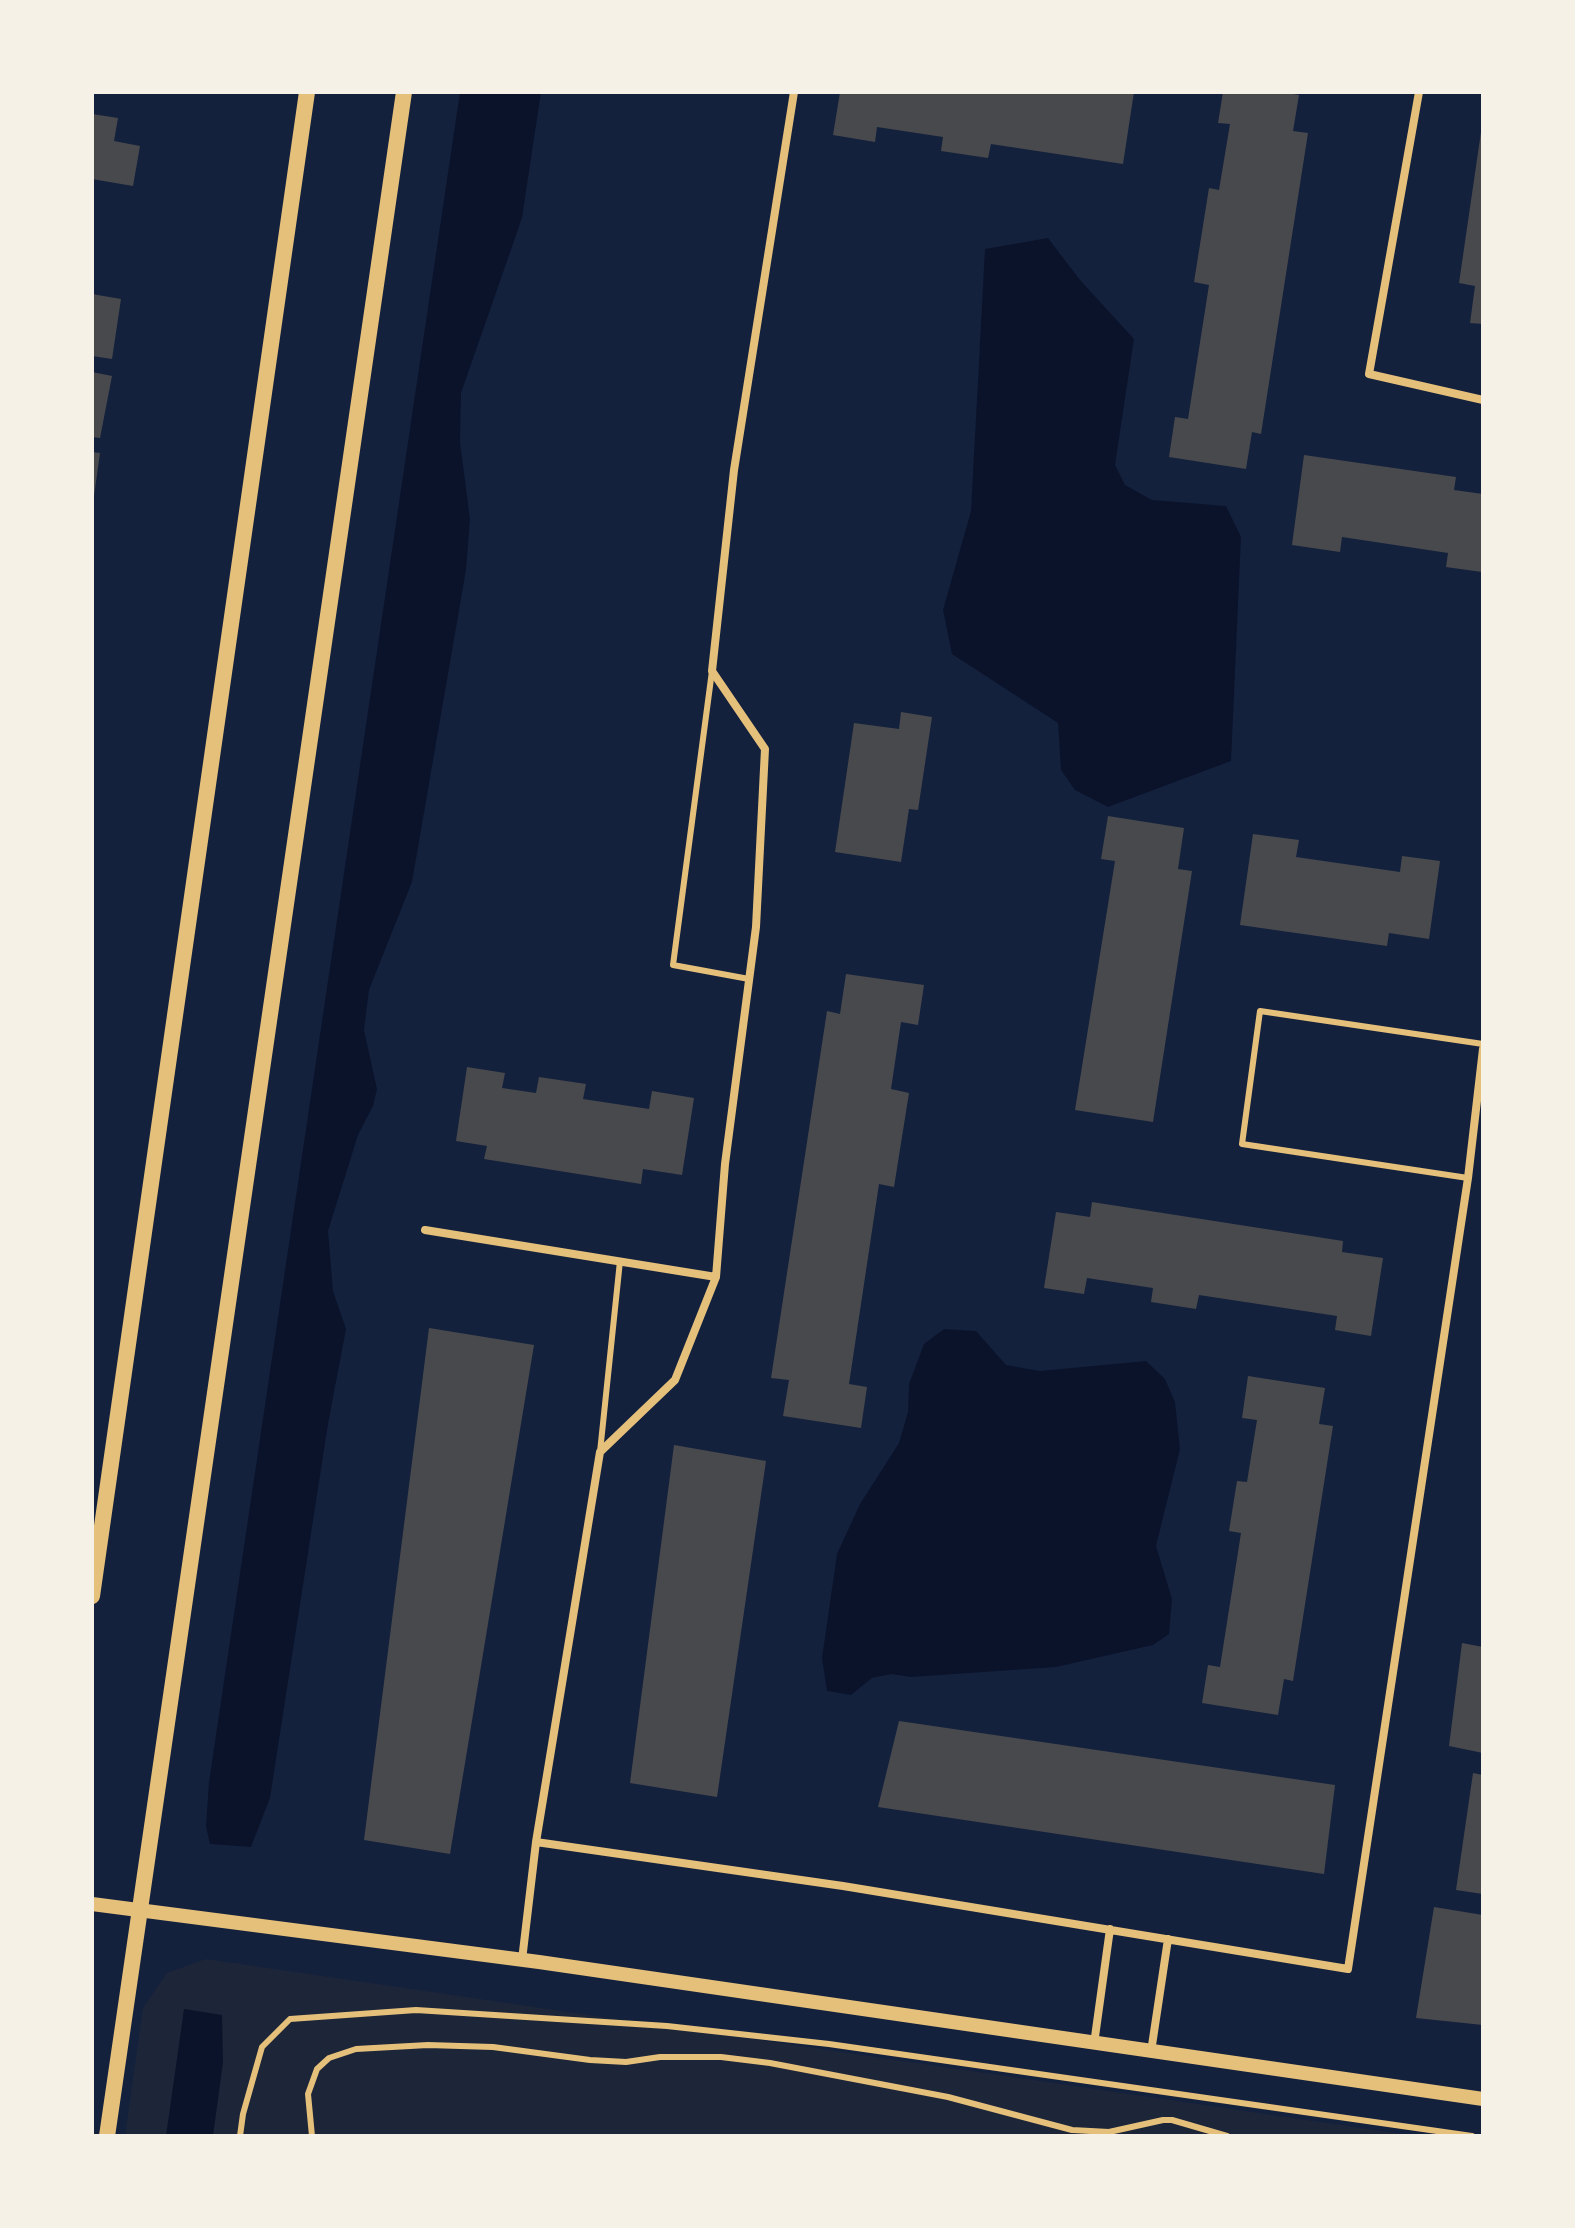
<!DOCTYPE html>
<html>
<head>
<meta charset="utf-8">
<style>
  body { margin:0 }
  #map { position:relative; width:1575px; height:2228px; overflow:hidden; background:#14213d; font-family:"DM Sans",sans-serif }
  canvas { display:block }
  .frame { position:absolute; inset:0; border:94px solid #f6f1e7; pointer-events:none }
</style>
</head>
<body>
<div id="map">
<canvas width="1575" height="2228"></canvas>
<div class="frame"></div>
</div>
<script>
const ctx = document.querySelector('canvas').getContext('2d');
ctx.lineJoin = 'round';
function fill(path, color) { ctx.fillStyle = color; ctx.fill(path, 'evenodd'); }
const poly = rows => new Path2D(rows.map(r => 'M' + r).join(''));
function trace(path, color, width, dash) { ctx.strokeStyle = color; ctx.lineWidth = width; ctx.lineCap = dash ? 'butt' : 'round'; ctx.setLineDash(dash || []); ctx.stroke(path); }
const green = poly([
  [206,1959,1416,2136,125,2136,143,2008,167,1973]
]);
const water = poly([
  [460,92,541,92,522,218,461,393,460,442,470,519,466,570,412,882,369,990,364,1030,377,1089,373,1106,358,1135,328,1231,333,1291,346,1329,328,1424,270,1798,251,1847,210,1844,206,1826,209,1782],
  [1048,238,1080,280,1134,339,1115,465,1125,485,1152,500,1226,506,1241,537,1231,761,1108,807,1075,790,1061,770,1058,723,952,654,943,610,971,511,985,249],
  [944,1329,976,1331,1006,1365,1040,1371,1146,1361,1165,1379,1175,1402,1180,1449,1156,1546,1172,1599,1169,1634,1153,1645,1056,1667,911,1677,891,1674,872,1678,851,1695,827,1691,822,1658,837,1554,860,1504,899,1443,908,1412,909,1384,924,1344],
  [184,2009,222,2015,223,2062,213,2136,166,2136]
]);
const building = poly([
  [840,92,1134,92,1123,164,991,144,988,158,941,151,943,137,877,127,875,142,833,135],
  [1223,92,1282,92,1299,95,1293,131,1308,133,1261,434,1252,432,1246,469,1169,457,1175,417,1188,419,1209,285,1194,282,1209,188,1219,190,1230,124,1218,123],
  [92,114,118,118,114,141,140,146,133,186,92,179],
  [1481,132,1483,132,1483,324,1470,323,1475,286,1459,283],
  [92,294,121,299,112,359,92,356],
  [92,372,112,376,100,438,92,437],
  [92,452,100,453,94,496,92,496],
  [1304,455,1456,477,1454,490,1483,494,1482,572,1446,567,1448,553,1342,537,1340,552,1292,545],
  [901,712,932,717,918,810,909,809,901,862,835,852,854,723,899,729],
  [1108,816,1184,828,1178,869,1192,871,1153,1122,1075,1110,1115,861,1101,859],
  [1253,834,1299,840,1296,857,1400,872,1402,856,1440,861,1429,939,1389,933,1387,946,1240,925],
  [846,974,924,985,918,1025,901,1022,891,1089,909,1093,894,1187,879,1184,849,1384,867,1387,861,1428,783,1416,789,1380,771,1378,827,1011,840,1014],
  [467,1067,505,1073,502,1088,536,1093,539,1077,586,1084,583,1099,649,1109,652,1091,694,1098,682,1175,643,1169,641,1184,484,1159,487,1146,456,1141],
  [1092,1202,1343,1241,1342,1252,1383,1258,1371,1336,1335,1330,1337,1316,1199,1295,1196,1309,1151,1302,1153,1288,1087,1278,1084,1294,1044,1288,1056,1212,1090,1217],
  [429,1328,534,1345,450,1854,364,1840],
  [1248,1376,1325,1388,1319,1424,1333,1426,1293,1681,1284,1679,1278,1715,1202,1703,1208,1665,1220,1667,1241,1533,1229,1531,1237,1481,1247,1482,1257,1420,1242,1418],
  [674,1445,766,1461,717,1797,630,1783],
  [1462,1643,1483,1647,1483,1753,1449,1746],
  [899,1721,1335,1785,1324,1874,878,1807],
  [1473,1773,1483,1775,1483,1894,1456,1890],
  [1434,1907,1483,1915,1483,2025,1416,2018]
]);
const service = poly([
  [712,671,673,965,749,979],
  [1468,1178,1242,1144,1260,1011,1483,1044],
  [600,1452,620,1261],
  [240,2136,243,2114,262,2047,290,2019,416,2010,667,2026,829,2044,1472,2136],
  [312,2136,308,2094,317,2069,329,2058,356,2049,428,2045,493,2047,590,2060,626,2062,660,2057,721,2057,770,2063,948,2097,1072,2130,1109,2132,1163,2120,1172,2120,1227,2136]
]);
const minor = poly([
  [1419,92,1369,374,1483,400],
  [425,1230,716,1277],
  [536,1842,843,1886,1348,1969,1468,1178,1483,1049],
  [522,1960,536,1842,600,1452,675,1380,716,1277,725,1164,756,927,765,749,712,671,734,470,794,92],
  [1094,2044,1110,1929],
  [1151,2052,1168,1939]
]);
const tertiary = poly([
  [92,1904,539,1962,1483,2099]
]);
const secondary = poly([
  [92,1596,307,92],
  [107,2136,404,92]
]);
fill(green, '#1d2539');
fill(water, '#0b132b');
fill(building, '#48494c');
trace(service, '#e5c07b', 6);
trace(minor, '#e5c07b', 8);
trace(tertiary, '#e5c07b', 14);
trace(secondary, '#e5c07b', 16);
</script>
</body>
</html>
